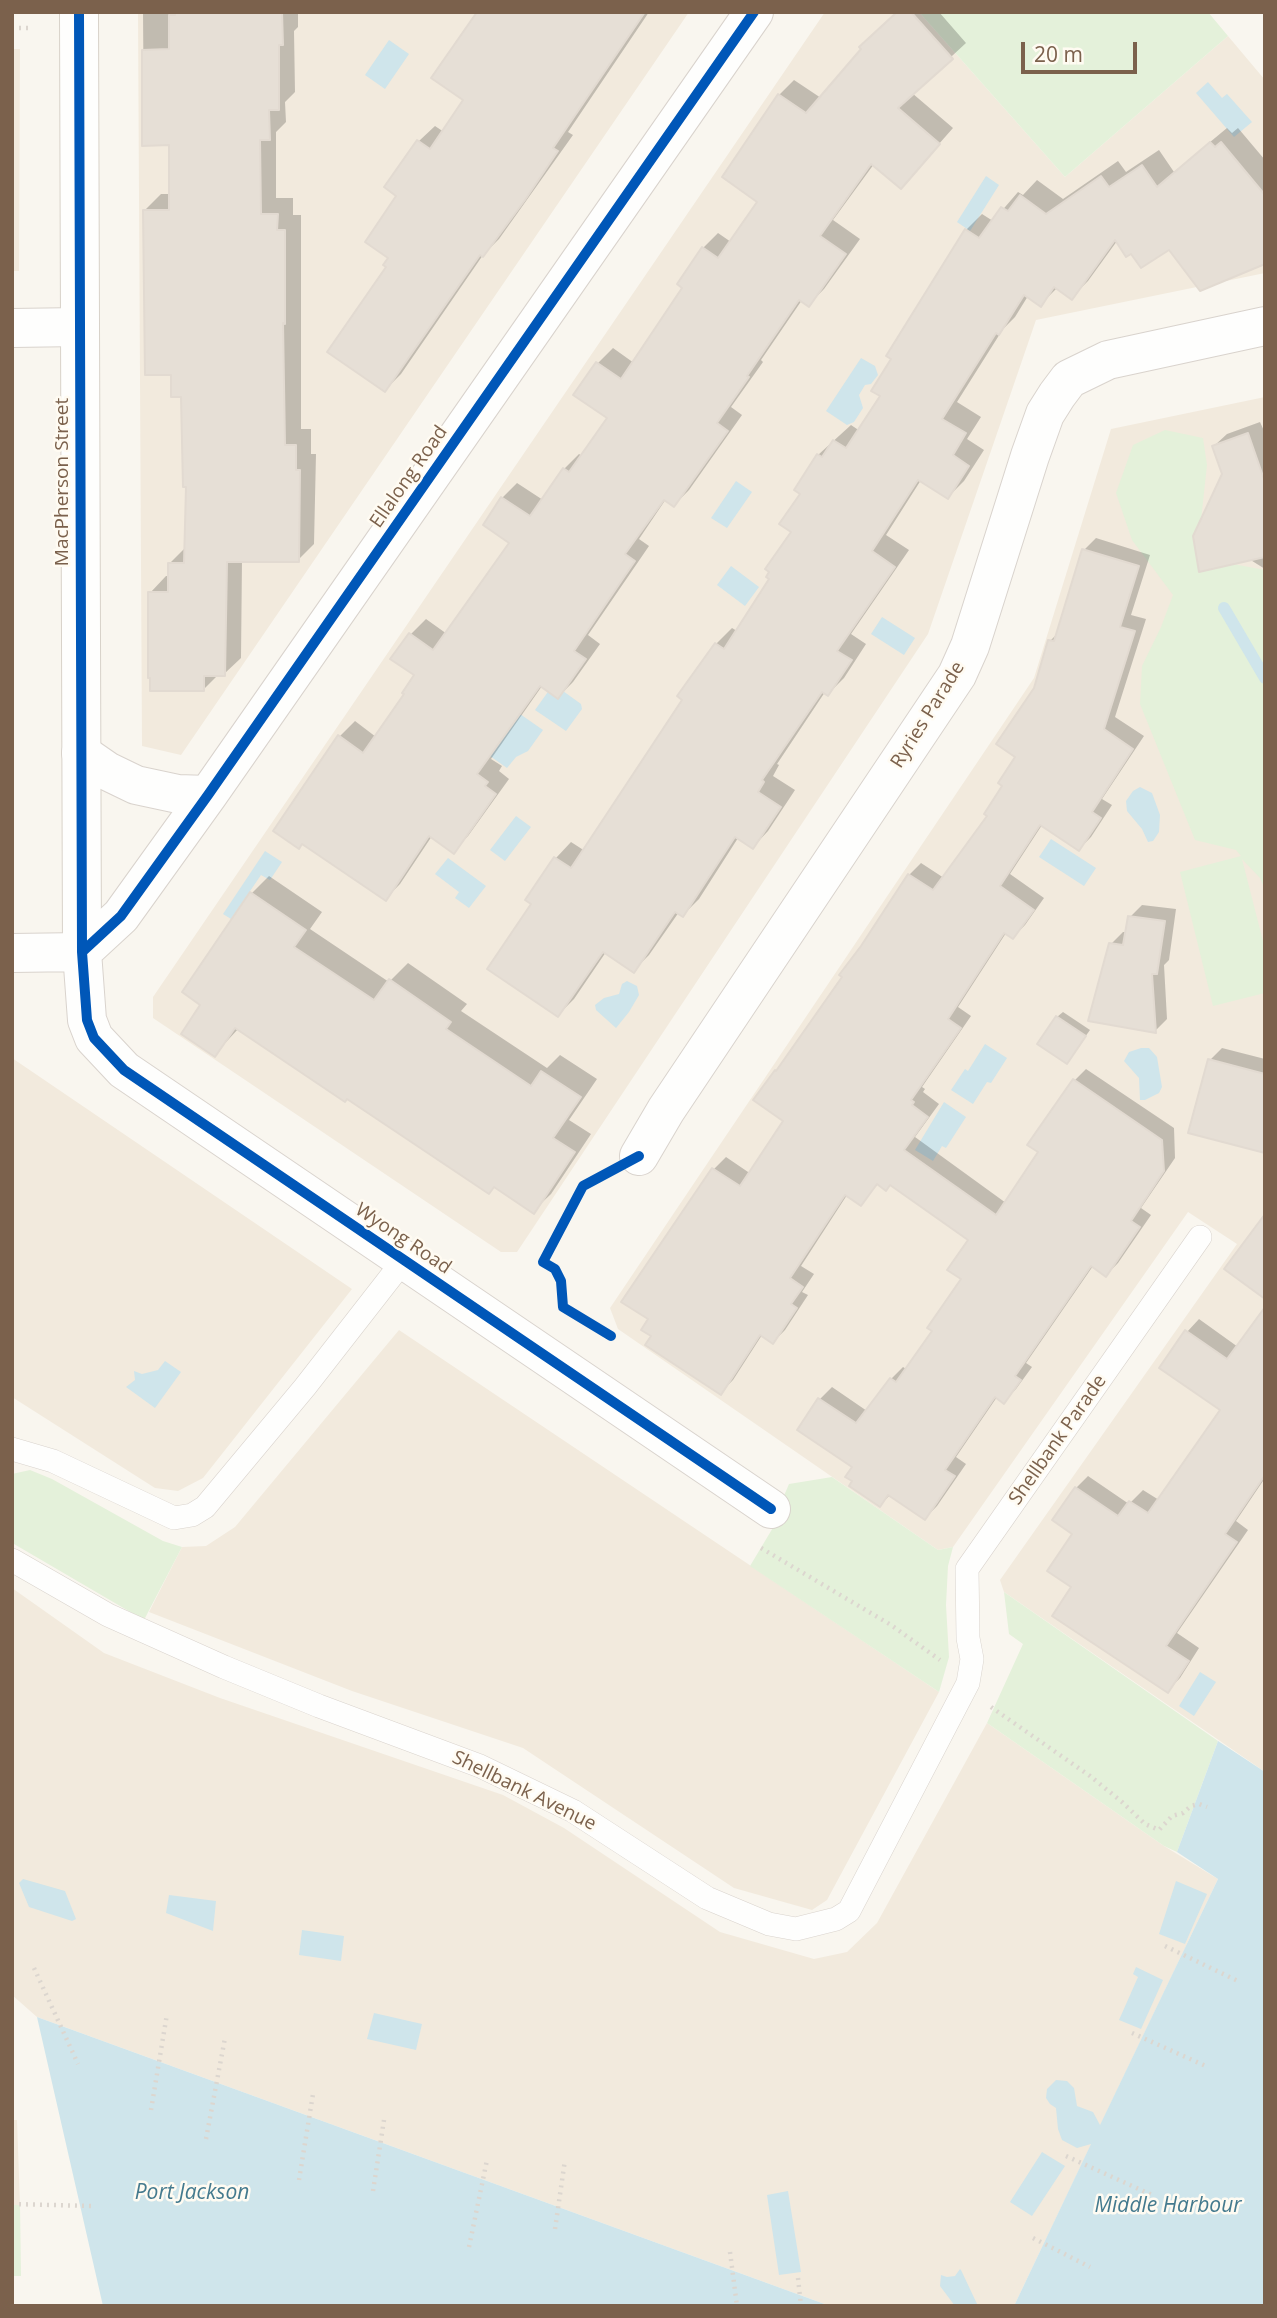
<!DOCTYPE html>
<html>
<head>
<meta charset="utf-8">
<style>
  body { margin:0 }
  #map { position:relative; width:1277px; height:2318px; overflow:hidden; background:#f9f6ef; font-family:"Open Sans",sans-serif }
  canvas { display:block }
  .frame { position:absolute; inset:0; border:14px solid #7b614c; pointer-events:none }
  .scale { position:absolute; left:1021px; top:42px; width:116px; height:32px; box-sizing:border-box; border:4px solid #7b614c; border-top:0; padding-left:9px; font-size:21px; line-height:24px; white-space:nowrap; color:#7b614c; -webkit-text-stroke:5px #fffbf2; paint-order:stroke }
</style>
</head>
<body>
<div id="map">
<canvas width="1277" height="2318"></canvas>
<div class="frame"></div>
<div class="scale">20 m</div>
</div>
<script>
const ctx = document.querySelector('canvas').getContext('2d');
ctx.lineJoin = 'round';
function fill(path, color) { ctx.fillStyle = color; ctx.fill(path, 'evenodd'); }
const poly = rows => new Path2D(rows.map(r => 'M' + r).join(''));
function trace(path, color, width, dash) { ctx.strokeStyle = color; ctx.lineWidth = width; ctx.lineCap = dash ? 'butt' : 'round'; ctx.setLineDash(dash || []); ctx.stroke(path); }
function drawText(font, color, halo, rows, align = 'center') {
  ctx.font = font + ' "Open Sans",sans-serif'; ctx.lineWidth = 5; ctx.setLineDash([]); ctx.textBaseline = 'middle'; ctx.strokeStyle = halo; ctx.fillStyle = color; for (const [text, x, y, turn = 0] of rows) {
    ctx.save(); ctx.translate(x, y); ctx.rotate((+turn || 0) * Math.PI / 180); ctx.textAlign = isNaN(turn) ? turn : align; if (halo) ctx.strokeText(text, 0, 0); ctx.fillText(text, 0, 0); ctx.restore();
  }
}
const residential = poly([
  [138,12,689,12,181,755,142,746],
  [825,12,919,12,1065,177,1228,36,1265,80,1265,273,1036,320,928,634,517,1252,501,1252,153,1018,153,997],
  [12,49,20,49,19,271,12,271],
  [1265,397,1265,1772,1004,1592,1000,1580,1237,1244,1188,1212,953,1547,938,1550,618,1329,610,1308,1034,678,1111,429],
  [12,1058,352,1289,203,1478,178,1491,155,1488,12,1397],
  [399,1330,939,1692,827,1900,812,1910,734,1888,523,1748,352,1691,149,1612,182,1547,206,1546,235,1527],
  [12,1588,104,1653,220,1698,503,1795,564,1828,720,1932,814,1959,847,1952,877,1923,987,1723,1164,1846,1218,1879,1014,2306,830,2306,37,2017,12,1995],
  [12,2120,17,2120,20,2205,12,2205]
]);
const green = poly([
  [919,12,1208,12,1228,36,1065,177],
  [1165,430,1203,438,1207,465,1198,548,1233,564,1265,570,1265,890,1260,878,1242,859,1265,949,1265,993,1213,1006,1180,872,1241,856,1236,850,1195,840,1140,704,1142,666,1161,627,1173,595,1132,540,1116,493,1133,445],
  [30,1470,52,1479,163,1541,182,1547,144,1620,14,1544,12,1474],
  [832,1477,938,1550,953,1547,948,1566,946,1605,949,1657,939,1692,750,1566,774,1526,777,1512,789,1484],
  [1004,1592,1218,1741,1177,1852,1164,1846,987,1723,1023,1644,1009,1634],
  [12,2205,20,2205,21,2276,12,2276]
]);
const water = poly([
  [389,40,409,54,385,89,365,75],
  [1208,82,1222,98,1227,94,1252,122,1234,137,1196,93],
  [986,176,999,185,970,231,957,222],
  [861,358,875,366,878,375,871,384,865,385,859,395,863,408,854,422,847,425,826,411],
  [736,481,752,492,727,528,711,518],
  [731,566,759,587,745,606,717,585],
  [882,617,915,638,904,655,871,634],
  [550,689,563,691,581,704,582,709,566,731,535,710],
  [520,714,543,730,528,751,516,757,507,768,490,756],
  [1140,787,1152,793,1160,815,1159,832,1153,841,1148,842,1142,829,1127,811,1126,801,1133,791],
  [516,816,531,827,505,861,490,850],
  [1051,839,1096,868,1084,886,1039,857],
  [265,851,282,862,270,880,261,875,231,919,223,914],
  [448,858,486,886,469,908,455,898,459,892,435,874],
  [627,981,637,986,639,995,629,1012,616,1028,596,1010,595,1005,604,998,619,994,622,984],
  [985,1044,1007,1058,991,1083,987,1082,973,1104,951,1090,965,1069,968,1071],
  [1141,1048,1149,1048,1157,1057,1162,1087,1159,1093,1145,1100,1140,1100,1139,1078,1124,1061,1129,1052],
  [944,1102,966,1117,946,1148,942,1146,933,1161,915,1150],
  [165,1361,181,1372,155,1408,126,1387,135,1380,134,1371,142,1374,158,1370],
  [1200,1672,1216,1682,1194,1716,1179,1706],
  [1218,1741,1265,1772,1265,2306,1014,2306,1091,2144,1077,2148,1062,2140,1058,2129,1056,2108,1050,2104,1046,2098,1047,2089,1056,2080,1067,2081,1074,2088,1077,2106,1093,2112,1100,2125,1218,1879,1177,1852],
  [23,1879,65,1891,76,1919,72,1921,29,1907,19,1883],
  [1176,1881,1207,1894,1185,1944,1159,1934],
  [169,1895,216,1901,213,1931,166,1913],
  [302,1930,344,1936,341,1961,299,1955],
  [1136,1967,1163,1980,1141,2029,1119,2020,1138,1977,1133,1974],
  [374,2013,422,2024,416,2050,367,2039],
  [37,2017,830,2306,103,2306],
  [1042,2152,1065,2166,1032,2216,1010,2202],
  [788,2191,801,2272,779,2275,767,2195],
  [960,2269,961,2270,978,2306,955,2306,940,2286,941,2275,947,2277,955,2276]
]);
const shadow = poly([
  [143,12,298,12,298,27,294,31,295,92,285,102,286,122,276,132,276,198,293,198,293,215,301,215,301,429,311,429,311,454,316,454,314,544,298,560,242,560,241,658,224,674,219,674,203,690,150,593,166,576,169,576,169,564,186,547,187,485,183,395,173,373,145,210,161,194,170,194,170,143,144,144],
  [479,12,649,12,568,132,573,135,499,239,483,255,401,374,385,390,388,267,399,196,419,141,435,126,444,132,466,100],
  [898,12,939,12,966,43,912,93,953,128,901,187,874,164,833,220,860,239,824,289,809,304,802,300,761,360,763,362,731,407,742,415,689,490,674,505,666,499,639,539,649,546,588,635,600,644,573,682,558,697,542,686,491,759,502,766,499,771,509,779,468,836,453,851,432,836,400,884,385,899,340,736,355,721,376,737,406,694,416,675,393,659,411,634,426,619,447,634,512,542,502,498,517,483,543,500,564,469,579,454,582,456,609,418,575,395,598,363,613,348,634,363,684,288,703,248,718,233,731,242,760,202,779,95,794,80,821,98],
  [1227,128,1232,133,1238,128,1265,160,1265,262,1169,248,1132,251,1117,241,1088,281,1072,297,1058,287,1040,305,1028,296,1015,317,1003,329,957,402,981,417,967,439,984,450,964,481,948,497,921,480,886,535,909,550,851,634,866,644,844,678,828,694,825,692,777,764,779,765,773,776,795,790,768,831,753,847,738,838,699,899,683,915,679,912,649,955,633,971,606,952,574,999,558,1015,533,904,528,900,556,858,571,842,585,851,684,699,716,644,732,628,737,631,771,579,793,531,818,455,851,425,860,431,882,396,966,230,982,214,993,221,1018,192,1023,195,1037,180,1063,199,1118,161,1126,172,1159,150,1174,172],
  [1260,422,1265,433,1265,569,1249,559,1214,446,1227,434],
  [1096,538,1150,555,1131,615,1146,619,1115,717,1144,736,1102,799,1112,805,1091,837,1079,849,1042,825,1010,874,1044,898,1025,925,1013,937,1006,933,958,1007,971,1016,922,1087,925,1089,923,1092,939,1104,915,1137,1006,1203,1041,1152,1074,1081,1086,1069,1174,1128,1175,1158,1141,1208,1151,1215,1118,1263,1106,1275,1093,1266,1026,1363,1032,1367,1016,1389,1004,1401,997,1397,956,1457,966,1464,937,1506,925,1518,890,1495,880,1505,854,1481,854,1467,799,1429,820,1399,832,1387,867,1411,891,1379,903,1367,906,1369,934,1331,963,1279,970,1240,891,1184,879,1183,860,1204,847,1195,801,1266,814,1274,802,1292,808,1295,785,1330,773,1342,762,1335,733,1380,721,1392,654,1336,650,1319,624,1301,714,1169,726,1157,751,1174,786,1120,755,1100,845,976,909,875,921,863,944,878,990,815,1017,756,1050,641,1058,633,1084,550],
  [269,876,322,912,310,929,389,982,408,963,467,1004,461,1011,547,1068,560,1055,597,1079,569,1120,591,1134,551,1194,533,1211,239,1028,215,1054,203,1004,252,893],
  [1142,905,1176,909,1169,960,1164,965,1167,1019,1155,1031,1111,944,1123,932,1127,932,1130,917],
  [1063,1012,1090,1030,1067,1062,1057,1017],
  [1222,1048,1265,1059,1265,1152,1210,1060],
  [1265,1310,1265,1478,1236,1521,1248,1530,1177,1633,1199,1648,1180,1678,1168,1690,1074,1586,1074,1533,1054,1520,1076,1488,1088,1476,1129,1504,1143,1490,1159,1500,1222,1410,1187,1332,1199,1319,1238,1347]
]);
const stream = poly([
  [1224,608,1265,678]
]);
const building = poly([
  [175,12,282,12,283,45,279,45,279,110,269,110,270,140,260,140,261,214,278,214,277,230,285,230,285,324,283,323,285,445,296,445,296,470,300,470,299,562,227,562,225,676,204,676,204,691,150,691,150,678,148,678,148,592,168,592,168,563,184,563,186,487,183,487,181,397,171,397,171,375,145,375,143,210,169,210,169,145,142,146,142,50,169,49,169,15,175,15,175,12],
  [477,12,645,12,553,148,558,151,525,200,483,257,480,255,385,392,327,352,386,267,383,265,388,258,365,242,396,196,384,187,417,140,430,149,463,100,431,78,477,12],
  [897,12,911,12,953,59,898,108,940,144,901,189,871,164,820,236,846,254,809,307,799,300,747,376,749,377,717,423,728,431,674,507,664,500,625,554,635,561,574,651,586,659,558,699,540,686,477,774,488,782,485,786,496,794,454,854,429,836,386,901,302,844,299,849,273,831,338,735,363,753,404,694,402,693,414,675,390,659,409,633,433,650,509,543,483,525,501,497,530,516,563,468,569,472,607,418,573,395,596,362,621,379,682,288,677,284,702,247,718,258,757,202,722,177,778,94,806,113,861,49,859,47,897,12],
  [1210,142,1215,147,1221,142,1265,195,1265,264,1200,291,1169,250,1141,268,1131,254,1126,257,1115,240,1072,300,1054,287,1041,307,1024,295,999,335,996,333,942,419,966,433,953,455,969,466,948,499,918,480,872,551,895,567,837,651,852,660,828,696,822,692,762,780,764,782,758,792,781,807,753,849,735,837,683,917,675,912,634,973,603,952,558,1017,487,969,531,904,525,900,554,857,571,868,682,700,677,696,715,643,724,649,769,579,766,577,769,572,765,569,791,532,779,524,800,494,794,490,817,454,822,457,833,440,846,448,880,396,871,391,891,359,886,356,965,229,979,238,1001,207,1008,211,1020,195,1046,214,1101,176,1109,187,1142,165,1157,187,1210,142],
  [1248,433,1265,482,1265,557,1199,572,1193,536,1222,474,1212,446,1248,433],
  [1082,549,1139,566,1120,627,1135,631,1104,729,1133,749,1092,812,1101,818,1079,851,1040,825,1000,886,1034,910,1013,939,1004,933,948,1019,961,1028,911,1100,914,1102,912,1105,928,1117,904,1150,996,1215,1038,1152,1027,1145,1073,1079,1162,1140,1164,1171,1131,1221,1140,1227,1106,1277,1091,1266,1015,1376,1021,1380,1004,1404,995,1397,945,1470,955,1476,925,1520,888,1495,880,1507,849,1486,852,1481,845,1477,852,1467,797,1430,818,1398,856,1423,890,1378,896,1382,932,1331,927,1328,961,1279,947,1270,968,1240,890,1185,886,1191,877,1184,861,1206,845,1195,790,1278,803,1287,791,1304,797,1308,773,1344,760,1335,721,1395,645,1345,651,1336,641,1330,648,1319,621,1302,712,1168,740,1186,783,1121,753,1100,775,1070,776,1071,842,977,839,975,861,946,908,874,933,890,987,816,984,814,1002,786,998,783,1015,757,996,744,1034,688,1048,640,1054,641,1082,549],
  [250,892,306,930,294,947,374,1000,389,979,451,1022,446,1029,531,1086,541,1071,581,1097,553,1138,575,1152,534,1214,494,1187,489,1194,347,1099,345,1102,235,1028,215,1057,181,1034,200,1005,182,992,250,892],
  [1128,916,1165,921,1157,974,1152,974,1156,1033,1088,1021,1109,943,1123,945,1128,916],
  [1056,1016,1086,1036,1067,1064,1037,1044,1056,1016],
  [1208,1059,1265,1074,1265,1153,1188,1133,1208,1059],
  [1265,1214,1265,1299,1224,1269,1265,1214],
  [1265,1307,1265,1475,1225,1534,1237,1542,1166,1646,1189,1661,1168,1693,1052,1616,1071,1587,1047,1571,1072,1534,1052,1520,1075,1487,1118,1516,1129,1501,1148,1513,1220,1410,1159,1368,1185,1330,1227,1359,1265,1307]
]);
const path = poly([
  [12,28,32,28],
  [761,1548,891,1625,940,1660],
  [991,1707,1090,1776,1122,1802,1145,1824,1159,1830,1172,1816,1183,1813,1191,1806,1199,1804,1207,1807],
  [1165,1946,1240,1982],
  [34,1968,78,2064],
  [1132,2033,1208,2067],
  [151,2110,167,2014],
  [206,2139,225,2038],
  [1066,2156,1152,2195],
  [299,2180,313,2094],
  [373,2191,384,2120],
  [12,2204,92,2206],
  [12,2227,14,2227],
  [555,2229,565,2160],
  [1033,2238,1090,2267],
  [469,2247,487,2160],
  [730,2252,737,2306],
  [798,2278,801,2306]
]);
const lane = poly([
  [12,1449,53,1461,174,1518,192,1515,205,1507,305,1387,404,1260],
  [12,1560,108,1615,224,1667,319,1706,480,1766,573,1811,707,1898,769,1924,796,1929,836,1919,849,1911,968,1683,972,1659,968,1638,967,1569,1200,1237]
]);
const street = poly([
  [12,328,80,327],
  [81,753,107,771,136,785,178,794,208,795],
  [82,952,121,916,208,795,754,12],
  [82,952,87,1020,94,1038,124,1070,771,1509],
  [12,953,82,952],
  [639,1156,666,1110,957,675,970,646,1030,456,1045,414,1057,395,1069,379,1108,360,1265,326]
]);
const secondary = poly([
  [79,12,82,952]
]);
const cycleway = poly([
  [79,12,82,952,87,1020,94,1038,124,1070,771,1509],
  [82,952,121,916,208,795,754,12],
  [611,1336,563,1307,561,1281,555,1269,543,1262,583,1186,639,1156]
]);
const streetNames = [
  ["Ellalong Road",409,477,-55],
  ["MacPherson Street",63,482,-90],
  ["Ryries Parade",928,715,-58],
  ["Wyong Road",403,1239,34],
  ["Shellbank Parade",1058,1440,-55],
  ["Shellbank Avenue",524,1791,26]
];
const waterNames = [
  ["Port Jackson",192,2193],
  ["Middle Harbour",1168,2206]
];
fill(residential, '#f2eadd');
fill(green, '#e4f1da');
fill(water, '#cfe5eb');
fill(shadow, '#0003');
trace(stream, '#cfe5eb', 12);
fill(building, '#e6dfd6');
trace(building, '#e2dad1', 2);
trace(lane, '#d9d3cd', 24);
trace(street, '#d9d3cd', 40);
trace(secondary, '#d8d2c9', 40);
trace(path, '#dcd6cf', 4.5, [2, 5]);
trace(lane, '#fefefd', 23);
trace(street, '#fefefd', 38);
trace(secondary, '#fefefd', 38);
trace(cycleway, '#0057b8', 10);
drawText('19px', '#7b614c', '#fffbf2', streetNames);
drawText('italic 21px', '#447a8e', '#fffbf2', waterNames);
</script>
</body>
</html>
